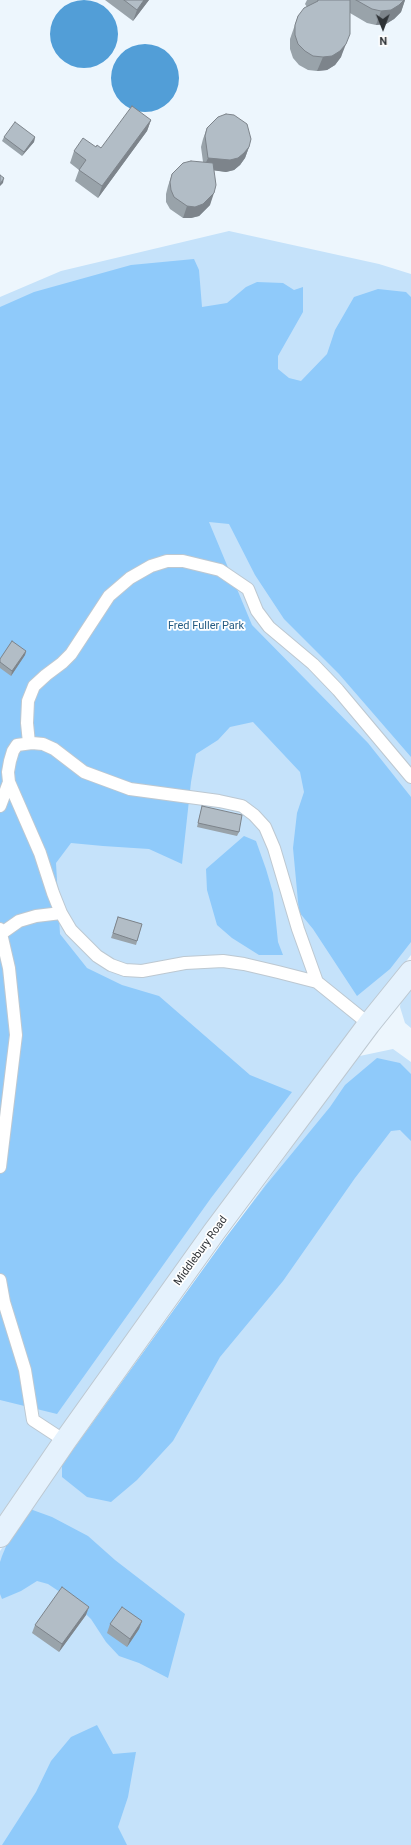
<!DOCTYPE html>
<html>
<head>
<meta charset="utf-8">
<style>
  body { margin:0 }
  #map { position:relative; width:411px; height:1845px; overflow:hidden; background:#edf6fd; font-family:Roboto,sans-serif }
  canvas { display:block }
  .north { position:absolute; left:363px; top:8px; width:40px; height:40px; -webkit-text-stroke:3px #fff; paint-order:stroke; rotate:179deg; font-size:11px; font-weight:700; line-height:16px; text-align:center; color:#2e3236 }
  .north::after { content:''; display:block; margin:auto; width:14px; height:18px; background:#2e3236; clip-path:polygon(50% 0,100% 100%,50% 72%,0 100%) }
</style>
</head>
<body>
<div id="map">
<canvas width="411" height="1845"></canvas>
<div class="north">N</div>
</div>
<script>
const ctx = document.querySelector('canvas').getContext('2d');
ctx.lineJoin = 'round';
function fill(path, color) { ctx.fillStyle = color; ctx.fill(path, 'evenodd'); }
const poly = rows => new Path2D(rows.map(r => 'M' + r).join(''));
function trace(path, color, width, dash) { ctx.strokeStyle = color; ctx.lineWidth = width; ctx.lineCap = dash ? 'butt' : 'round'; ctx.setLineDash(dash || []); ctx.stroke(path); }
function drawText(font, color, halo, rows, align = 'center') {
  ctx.font = font + ' Roboto,sans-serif'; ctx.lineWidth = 3.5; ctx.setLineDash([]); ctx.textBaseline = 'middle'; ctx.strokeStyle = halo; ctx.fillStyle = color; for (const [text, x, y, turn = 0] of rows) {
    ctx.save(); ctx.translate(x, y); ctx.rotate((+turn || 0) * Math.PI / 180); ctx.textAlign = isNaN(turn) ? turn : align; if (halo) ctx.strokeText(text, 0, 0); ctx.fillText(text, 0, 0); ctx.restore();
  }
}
const green = poly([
  [229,231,379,264,411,274,411,955,289,1113,137,1320,0,1515,0,297,61,271],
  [411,987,411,1028,405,1023,400,1007,401,999],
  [393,1049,411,1062,411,1845,0,1845,0,1551,347,1071,355,1057]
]);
const forest = poly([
  [194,259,199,270,202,307,227,303,246,287,257,282,283,283,294,290,303,287,303,312,278,356,278,369,289,378,301,381,327,354,335,330,354,297,378,289,406,292,411,297,411,757,339,674,284,619,255,575,229,524,209,522,252,625,368,743,411,797,411,942,390,969,357,996,313,929,299,912,293,848,297,813,304,792,300,772,253,722,230,727,218,740,196,754,191,782,182,864,149,849,103,846,71,843,56,863,60,934,87,968,122,985,159,996,250,1075,292,1092,211,1198,57,1414,0,1400,0,307,34,292,131,265],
  [244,836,256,841,266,869,273,893,278,942,283,955,259,955,232,938,217,925,207,890,206,869],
  [377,1058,400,1063,411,1074,411,1141,400,1130,391,1131,355,1178,283,1281,220,1357,173,1441,137,1480,111,1502,87,1497,62,1477,62,1465,227,1236,266,1185,330,1107,345,1085],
  [30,1509,52,1517,88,1536,115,1560,185,1614,168,1678,139,1663,119,1656,106,1642,91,1619,69,1598,48,1584,37,1581,21,1591,2,1599,0,1594,0,1562,2,1556,10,1537],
  [97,1725,113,1754,136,1752,128,1797,118,1827,127,1845,2,1845,36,1792,51,1761,71,1737]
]);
const water = poly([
  '50 34a34 34 0 1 1 68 0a34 34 0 1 1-68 0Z',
  '111 78a34 34 0 1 1 68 0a34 34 0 1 1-68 0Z'
]);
const lane = poly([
  [29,743,27,723,28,701,34,686,46,675,62,663,71,654,109,596,130,578,151,566,167,561,183,561,220,570,248,589,257,611,269,627,313,664,338,690,411,777],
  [0,806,9,782],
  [0,929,9,968,16,1035,0,1167],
  [2,933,19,921,36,916,61,913],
  [317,982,298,929,274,848,265,827,254,815,242,806,219,801,130,789,84,772,54,749,43,744,32,743,17,745,13,751,10,761,8,772,9,782,40,853,53,893,61,913,71,930,97,956,111,965,125,970,142,971,185,963,223,961,244,964,278,972,317,982,369,1024],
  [0,1280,4,1302,25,1370,33,1420,65,1441]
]);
const secondary = poly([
  [0,1536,65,1441,214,1232,369,1024,411,972]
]);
const wall = poly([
  [105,0,149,0,133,21],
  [307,0,405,0,401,12,394,19,386,24,376,25,367,23,350,13,341,57,335,65,327,70,317,71,308,70,299,65,293,58,290,49,290,39,298,16,307,7,305,4],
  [151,120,147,131,98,198,75,181,79,170,70,163,74,151,96,147,101,148],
  [207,128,249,147,245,158,240,165,234,170,226,172,214,170,210,205,199,216,191,218,183,218,170,209,166,202,166,194,168,186,172,174,203,162,201,147,203,139],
  [4,137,35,137,34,142,22,156,2,141],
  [26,651,25,655,11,676,0,668,0,659],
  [202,806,239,832,237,836,197,827],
  [118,917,142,924,136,945,111,938],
  [86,1615,59,1652,32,1633,35,1625],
  [142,1621,139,1629,127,1647,107,1633,110,1624]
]);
const shadedWall = poly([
  [144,0,149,0,133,21,137,10],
  [404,0,405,0,401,12,394,19,386,24,376,25,381,11],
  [346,44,341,57,335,65,327,70,317,71,323,57],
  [151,120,147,131,98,198,102,186],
  [35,137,34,142,22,156,24,152],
  [249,147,245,158,240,165,234,170,226,172,203,169,208,158],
  [4,178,3,183,0,186,0,184],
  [214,193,210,205,199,216,191,218,183,218,187,206],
  [26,651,25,655,11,676,12,671],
  [89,1607,86,1615,59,1652,62,1644],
  [142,1621,139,1629,127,1647,130,1639]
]);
const building = poly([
  [124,0,144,0,137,10,124,0],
  [318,0,350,0,350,34,346,44,340,51,332,56,323,57,313,56,305,51,298,44,295,35,295,25,298,16,304,8,318,1,318,0],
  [356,0,404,0,399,5,391,10,381,11,372,9,356,0],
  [132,106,151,120,102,186,79,170,86,160,74,151,83,138,96,147,97,145,101,148,132,106],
  [226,114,234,115,247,124,251,139,249,147,244,153,238,158,230,160,208,158,205,136,207,128,218,117,226,114],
  [15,122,35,137,24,152,4,137,15,122],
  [191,161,213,163,216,185,214,193,203,204,195,207,187,206,174,197,171,190,170,182,172,174,183,163,191,161],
  [0,175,4,178,0,184,0,175],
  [12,641,26,651,12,671,0,662,0,659,12,641],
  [202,806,242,815,239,832,198,823,202,806],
  [118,917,142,924,137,941,113,933,118,917],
  [62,1587,89,1607,62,1644,35,1625,62,1587],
  [122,1607,142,1621,130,1639,110,1624,122,1607]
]);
const parkNames = [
  ["Fred Fuller Park",206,626]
];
const streetNames = [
  ["Middlebury Road",201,1251,-54]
];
fill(green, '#c5e2fa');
fill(forest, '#8fcafa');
fill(water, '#529ed7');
trace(lane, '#bdc8d1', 14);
trace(secondary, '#bdc8d1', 24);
trace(lane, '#fff', 12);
trace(secondary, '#e5f2fd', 22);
fill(wall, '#99a3aa');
fill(shadedWall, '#7d848b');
fill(building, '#b2bdc6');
trace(building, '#7d848b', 1);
drawText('11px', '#255c83', '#fff', parkNames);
drawText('11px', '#2e3236', '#fff', streetNames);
</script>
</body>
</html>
